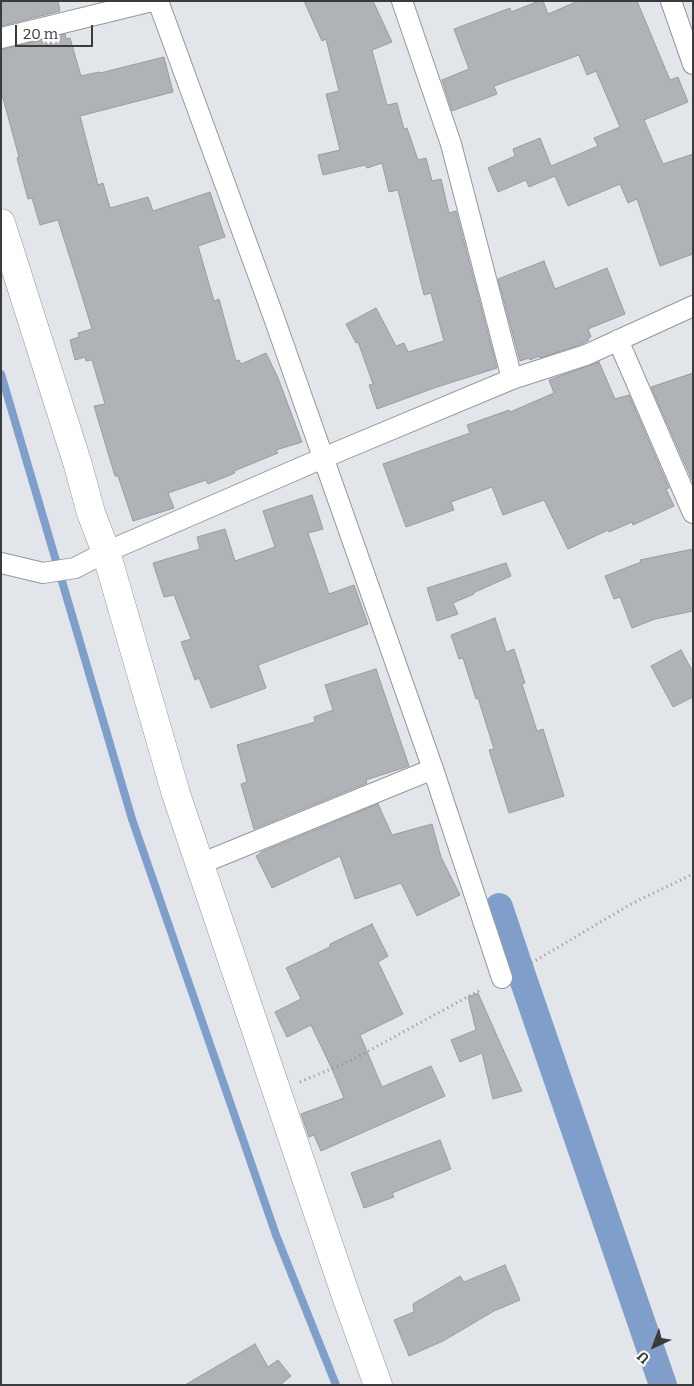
<!DOCTYPE html>
<html>
<head>
<meta charset="utf-8">
<style>
  body { margin:0 }
  #map { position:relative; width:694px; height:1386px; overflow:hidden; background:#e2e5ea; font-family:Bitter,serif }
  canvas { display:block }
  .frame { position:absolute; inset:0; border:2px solid #3a3b3d; pointer-events:none }
  .north { position:absolute; left:629px; top:1321px; width:50px; height:50px; -webkit-text-stroke:4px #fff; paint-order:stroke; rotate:223deg; font-size:14px; font-weight:700; line-height:20px; text-align:center; color:#3a3b3d }
  .north::after { content:''; display:block; margin:auto; width:18px; height:22px; background:#3a3b3d; clip-path:polygon(50% 0,100% 100%,50% 72%,0 100%) }
  .scale { position:absolute; left:15px; top:25px; width:78px; height:22px; box-sizing:border-box; border:2px solid #3a3b3d; border-top:0; padding-left:6px; font-size:15px; line-height:18px; white-space:nowrap; color:#3a3b3d; -webkit-text-stroke:4px #fff; paint-order:stroke }
</style>
</head>
<body>
<div id="map">
<canvas width="694" height="1386"></canvas>
<div class="frame"></div>
<div class="north">U</div>
<div class="scale">20 m</div>
</div>
<script>
const ctx = document.querySelector('canvas').getContext('2d');
ctx.lineJoin = 'round';
const poly = rows => new Path2D(rows.map(r => 'M' + r).join(''));
function trace(path, color, width, dash) { ctx.strokeStyle = color; ctx.lineWidth = width; ctx.lineCap = dash ? 'butt' : 'round'; ctx.setLineDash(dash || []); ctx.stroke(path); }
function fill(path, color) { ctx.fillStyle = color; ctx.fill(path, 'evenodd'); }
const stream = poly([
  [1,374,132,819,276,1235,336,1385]
]);
const canal = poly([
  [499,907,520,970,663,1385]
]);
const building = poly([
  [1,1,58,1,60,11,1,26,1,1],
  [304,1,373,1,392,42,372,50,387,105,397,103,404,129,407,128,418,160,426,158,432,181,441,179,449,213,456,211,497,368,434,388,377,409,369,385,373,384,358,342,356,343,346,324,376,308,396,346,404,343,408,352,444,341,431,293,424,295,398,190,389,192,382,163,367,168,365,165,323,175,318,155,340,150,326,94,339,91,326,39,322,41,304,1],
  [539,1,543,1,548,14,578,1,637,1,670,80,678,77,688,102,644,120,663,164,693,154,693,254,660,266,637,199,628,203,620,184,568,206,555,176,529,187,526,180,498,192,488,168,515,156,513,149,540,138,551,166,598,146,594,138,620,127,596,71,587,75,579,55,494,86,497,94,452,111,442,80,469,69,454,29,510,8,511,12,539,1],
  [65,34,66,39,70,38,81,76,99,72,100,73,164,57,173,92,80,116,98,185,103,183,110,208,148,197,153,211,210,192,225,237,198,246,214,301,219,299,236,361,239,360,241,364,266,353,278,378,302,442,276,450,278,453,234,471,235,473,208,484,206,480,168,493,174,508,133,521,118,476,115,476,94,406,105,404,92,360,86,361,85,357,75,360,70,340,79,337,78,333,92,329,77,280,58,220,40,225,32,198,28,199,17,158,19,157,1,91,1,50,65,34],
  [544,261,555,289,607,268,625,314,588,329,591,337,588,338,589,340,582,344,540,358,539,356,530,360,529,358,520,361,498,279,544,261],
  [599,362,615,399,629,395,669,488,666,489,674,506,633,525,632,522,609,532,608,530,568,549,544,500,503,515,492,487,451,502,454,510,406,527,383,464,470,433,467,425,509,410,510,412,554,393,549,380,599,362],
  [693,373,693,480,692,480,651,387,693,373],
  [312,495,323,529,308,533,329,594,354,585,368,624,258,665,266,688,211,708,199,678,195,680,181,642,191,639,174,595,164,597,153,563,200,549,197,537,225,529,235,561,275,547,263,511,312,495],
  [693,549,693,611,655,619,632,628,620,597,614,599,605,576,641,562,640,560,693,549],
  [506,563,511,576,473,593,474,594,453,603,458,614,437,621,427,588,506,563],
  [495,618,506,652,514,649,525,683,522,684,537,731,543,729,564,796,509,813,489,750,494,749,478,698,476,699,463,658,459,659,451,635,495,618],
  [681,650,693,672,693,697,673,707,651,666,681,650],
  [376,669,409,766,366,780,367,783,254,829,241,784,247,782,237,745,315,722,314,717,333,710,325,685,376,669],
  [378,804,392,835,432,824,441,857,460,895,417,916,401,883,355,899,340,856,272,888,256,856,261,853,261,852,378,804],
  [372,924,388,956,378,962,403,1014,360,1035,382,1087,431,1066,445,1096,321,1151,314,1135,309,1137,301,1114,344,1098,332,1069,311,1025,287,1037,275,1012,301,999,286,968,330,947,330,944,372,924],
  [478,993,501,1045,522,1091,493,1099,482,1053,460,1062,451,1040,476,1030,468,997,478,993],
  [440,1140,451,1169,392,1193,394,1197,364,1208,351,1173,440,1140],
  [505,1265,520,1300,494,1311,443,1341,409,1356,394,1320,414,1312,413,1304,460,1276,464,1282,505,1265],
  [255,1344,268,1367,278,1360,291,1376,280,1385,185,1385,255,1344]
]);
const path = poly([
  [523,968,631,904,693,874],
  [300,1082,350,1061,482,989]
]);
const street = poly([
  [158,1,273,315,433,769,502,978],
  [402,1,451,144,512,379],
  [671,1,693,64],
  [1,38,152,1],
  [618,340,693,513],
  [1,563,43,573,75,568,106,552,323,458,512,379,586,355,693,306],
  [200,864,433,769]
]);
const secondary = poly([
  [1,223,78,465,91,513,106,552,176,794,346,1296,378,1385]
]);
trace(stream, '#809eca', 8);
trace(canal, '#809eca', 28);
fill(building, '#afb2b6');
trace(building, '#999ca0', 1);
trace(street, '#94979b', 22);
trace(secondary, '#94979b', 29);
trace(path, '#8f9194', 3, [1, 4]);
trace(street, '#fff', 20);
trace(secondary, '#fff', 28);
</script>
</body>
</html>
